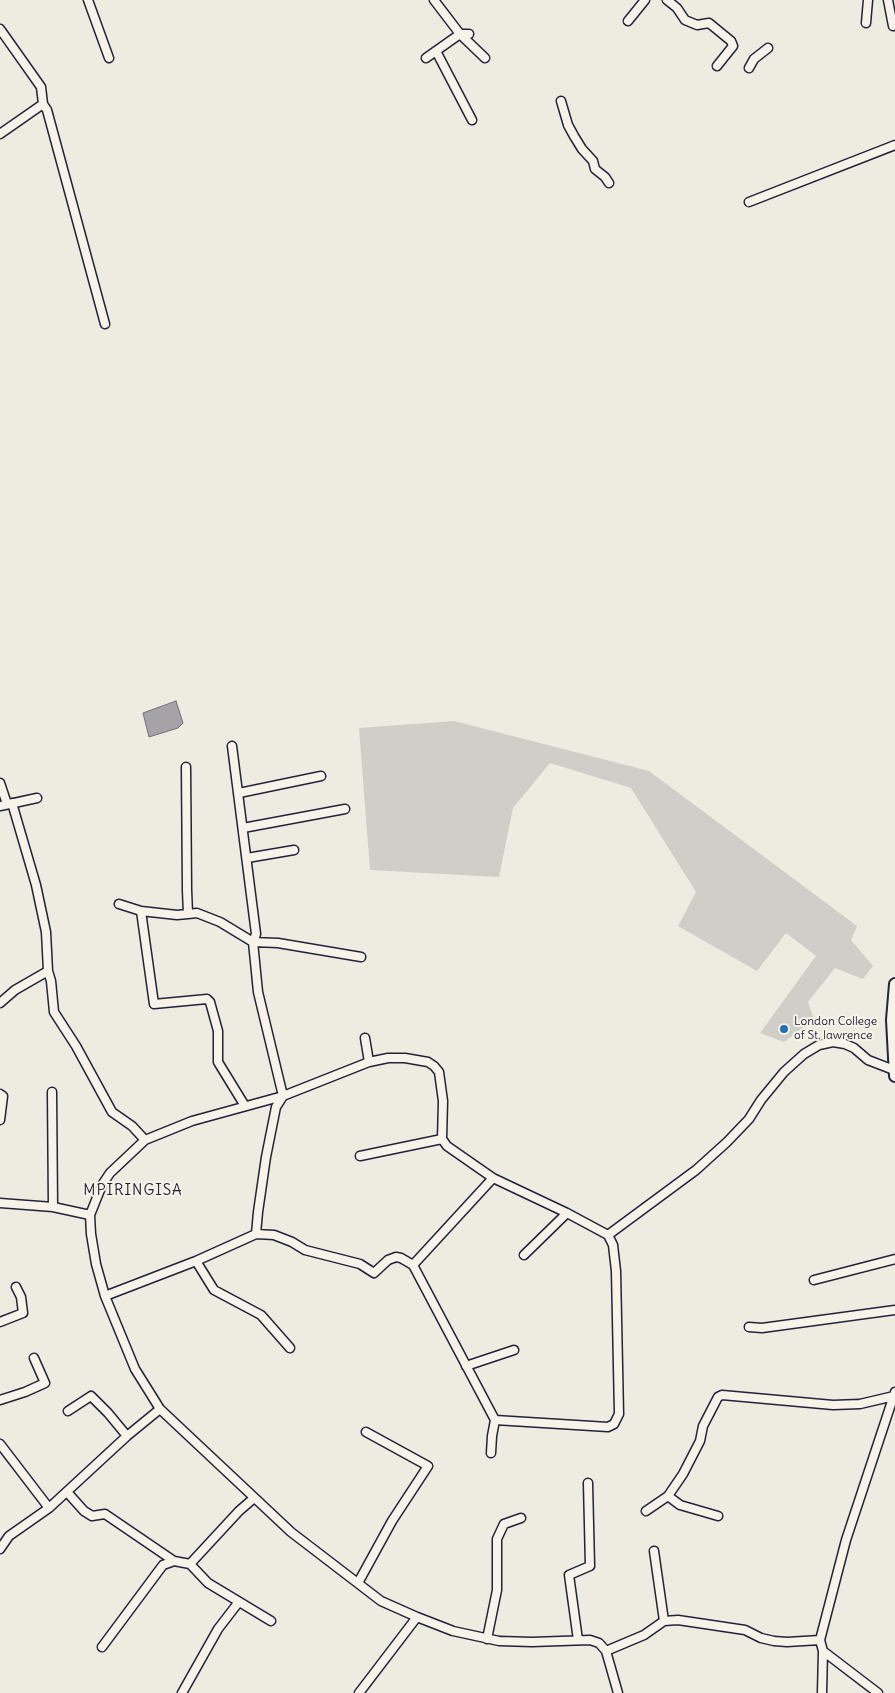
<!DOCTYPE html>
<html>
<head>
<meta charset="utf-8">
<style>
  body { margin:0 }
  canvas { display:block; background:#eeebe1 }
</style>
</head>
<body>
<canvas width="895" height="1693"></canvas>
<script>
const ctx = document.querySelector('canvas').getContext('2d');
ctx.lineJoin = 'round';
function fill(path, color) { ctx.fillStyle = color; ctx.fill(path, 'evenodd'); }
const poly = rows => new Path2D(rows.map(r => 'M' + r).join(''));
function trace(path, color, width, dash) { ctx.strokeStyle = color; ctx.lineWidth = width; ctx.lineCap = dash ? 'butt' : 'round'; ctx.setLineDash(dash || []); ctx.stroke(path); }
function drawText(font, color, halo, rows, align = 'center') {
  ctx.font = font + ' Delius,sans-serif'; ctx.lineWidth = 4; ctx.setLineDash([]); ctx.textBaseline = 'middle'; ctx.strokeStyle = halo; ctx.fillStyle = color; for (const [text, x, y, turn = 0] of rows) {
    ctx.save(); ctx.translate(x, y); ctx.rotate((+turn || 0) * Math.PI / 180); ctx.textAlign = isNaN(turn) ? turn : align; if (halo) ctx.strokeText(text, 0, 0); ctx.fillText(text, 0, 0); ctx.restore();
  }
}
const green = poly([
  [454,721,649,771,857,926,851,940,873,966,863,979,835,968,808,1002,814,1019,784,1042,760,1033,816,956,786,933,757,971,678,926,696,892,631,788,550,763,513,808,499,877,370,870,359,728]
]);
const water = poly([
  [176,701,183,723,178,728,149,737,143,713,176,701]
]);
const minor = poly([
  [88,0,109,58],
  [434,0,460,34,485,58],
  [667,0,677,8,685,20,697,25,709,23,731,41,733,46,717,66],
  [888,0,893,26],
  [628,21,645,0],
  [866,23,868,0],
  [0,29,41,87,43,104,47,110,105,324],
  [436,51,472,120],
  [426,58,460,34,469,34],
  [749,68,754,59,768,48],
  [561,101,568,125,574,136,582,149,593,161,595,169,605,177,609,183],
  [0,134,43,104],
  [749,202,895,145],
  [232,746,256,934,253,942,278,943,361,957],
  [186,767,187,890,188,914,197,913,220,922,253,942,258,992,283,1096,276,1107,266,1157,258,1212,256,1234],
  [0,783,7,804],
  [239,793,321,776],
  [12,803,36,885,46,932,48,971,51,981,54,1012,76,1046,112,1112,132,1126,145,1140],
  [0,806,37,798],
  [243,828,345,809],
  [247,858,294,850],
  [119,904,141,911,177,915,188,914],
  [141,911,154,1004,207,999,210,1002,218,1031,218,1062,245,1106],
  [0,1003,15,990,48,971],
  [365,1038,369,1062],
  [52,1092,53,1207],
  [0,1094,3,1096,0,1120],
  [360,1156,442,1139],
  [0,1203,53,1207,90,1215,102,1185,110,1173,145,1140,192,1121,283,1096,369,1062,388,1058,405,1058,428,1062,434,1066,439,1072,443,1101,442,1139,447,1146,493,1178,567,1213,608,1235,696,1170,727,1142,749,1119,761,1100,784,1072,804,1054,819,1045,833,1042,845,1044,854,1048,868,1060,894,1070],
  [90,1215,91,1234,96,1264,105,1296,135,1369,160,1409,291,1532,381,1601,417,1617,453,1631,499,1641,532,1642,590,1640,599,1643,606,1651,644,1635,664,1621,678,1620,745,1630,761,1638,774,1641,787,1642,820,1640],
  [524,1255,567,1213],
  [196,1261,214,1290,261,1315,290,1348],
  [413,1265,493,1178],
  [814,1280,895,1259],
  [105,1296,196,1261,256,1234,274,1235,292,1242,305,1250,360,1264,374,1273,388,1260,396,1257,401,1258,413,1265,495,1420,492,1436,491,1453],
  [0,1322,23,1313,21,1297,16,1287],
  [749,1327,762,1328,895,1310],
  [466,1366,514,1350],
  [0,1400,25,1392,45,1383,34,1358],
  [68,1411,91,1396,108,1413,127,1436],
  [495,1420,608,1427,614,1424,619,1414,616,1271,613,1245,608,1235],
  [0,1444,49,1508],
  [67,1492,84,1511,92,1516,105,1514,174,1561,190,1564,208,1583,271,1621],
  [668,1496,680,1505,718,1516],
  [646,1511,668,1496,683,1474,700,1441,703,1426,718,1397,722,1395,833,1405,860,1404,894,1396],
  [0,1549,9,1536,49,1508,127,1436,160,1409],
  [654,1551,664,1621],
  [190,1564,239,1511,254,1498],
  [358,1583,392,1521,428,1466,366,1432],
  [487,1639,497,1590,497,1539,504,1524,521,1518],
  [578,1640,569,1575,590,1566,588,1483],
  [102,1647,163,1565,174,1561],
  [606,1651,618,1693],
  [182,1693,218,1629,238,1603],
  [359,1693,417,1617],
  [822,1693,823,1651],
  [878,1693,823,1651,820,1640,846,1540,895,1392]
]);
const major = poly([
  [895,984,892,1020,895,1076]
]);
const markers = [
  [784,1029,5,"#1f6fb2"]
];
const poiNames = [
  ["London College",794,1022],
  ["of St. lawrence",794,1036]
];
const quarterNames = [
  ["MPIRINGISA",133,1191]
];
fill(green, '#d1cdc9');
fill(water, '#a6a3a6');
trace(water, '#716f7b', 1);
trace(minor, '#22223b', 11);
trace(major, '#22223b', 14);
trace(minor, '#f7f3e8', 8);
trace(major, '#f7f3e8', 10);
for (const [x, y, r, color] of markers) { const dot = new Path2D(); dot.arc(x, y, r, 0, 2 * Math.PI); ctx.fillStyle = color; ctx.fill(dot); trace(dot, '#f7f3e8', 2); }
drawText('12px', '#22223b', '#f7f3e8', poiNames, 'left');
ctx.letterSpacing = '1px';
drawText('15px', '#22223b', '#f7f3e8', quarterNames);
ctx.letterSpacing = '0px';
</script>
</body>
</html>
